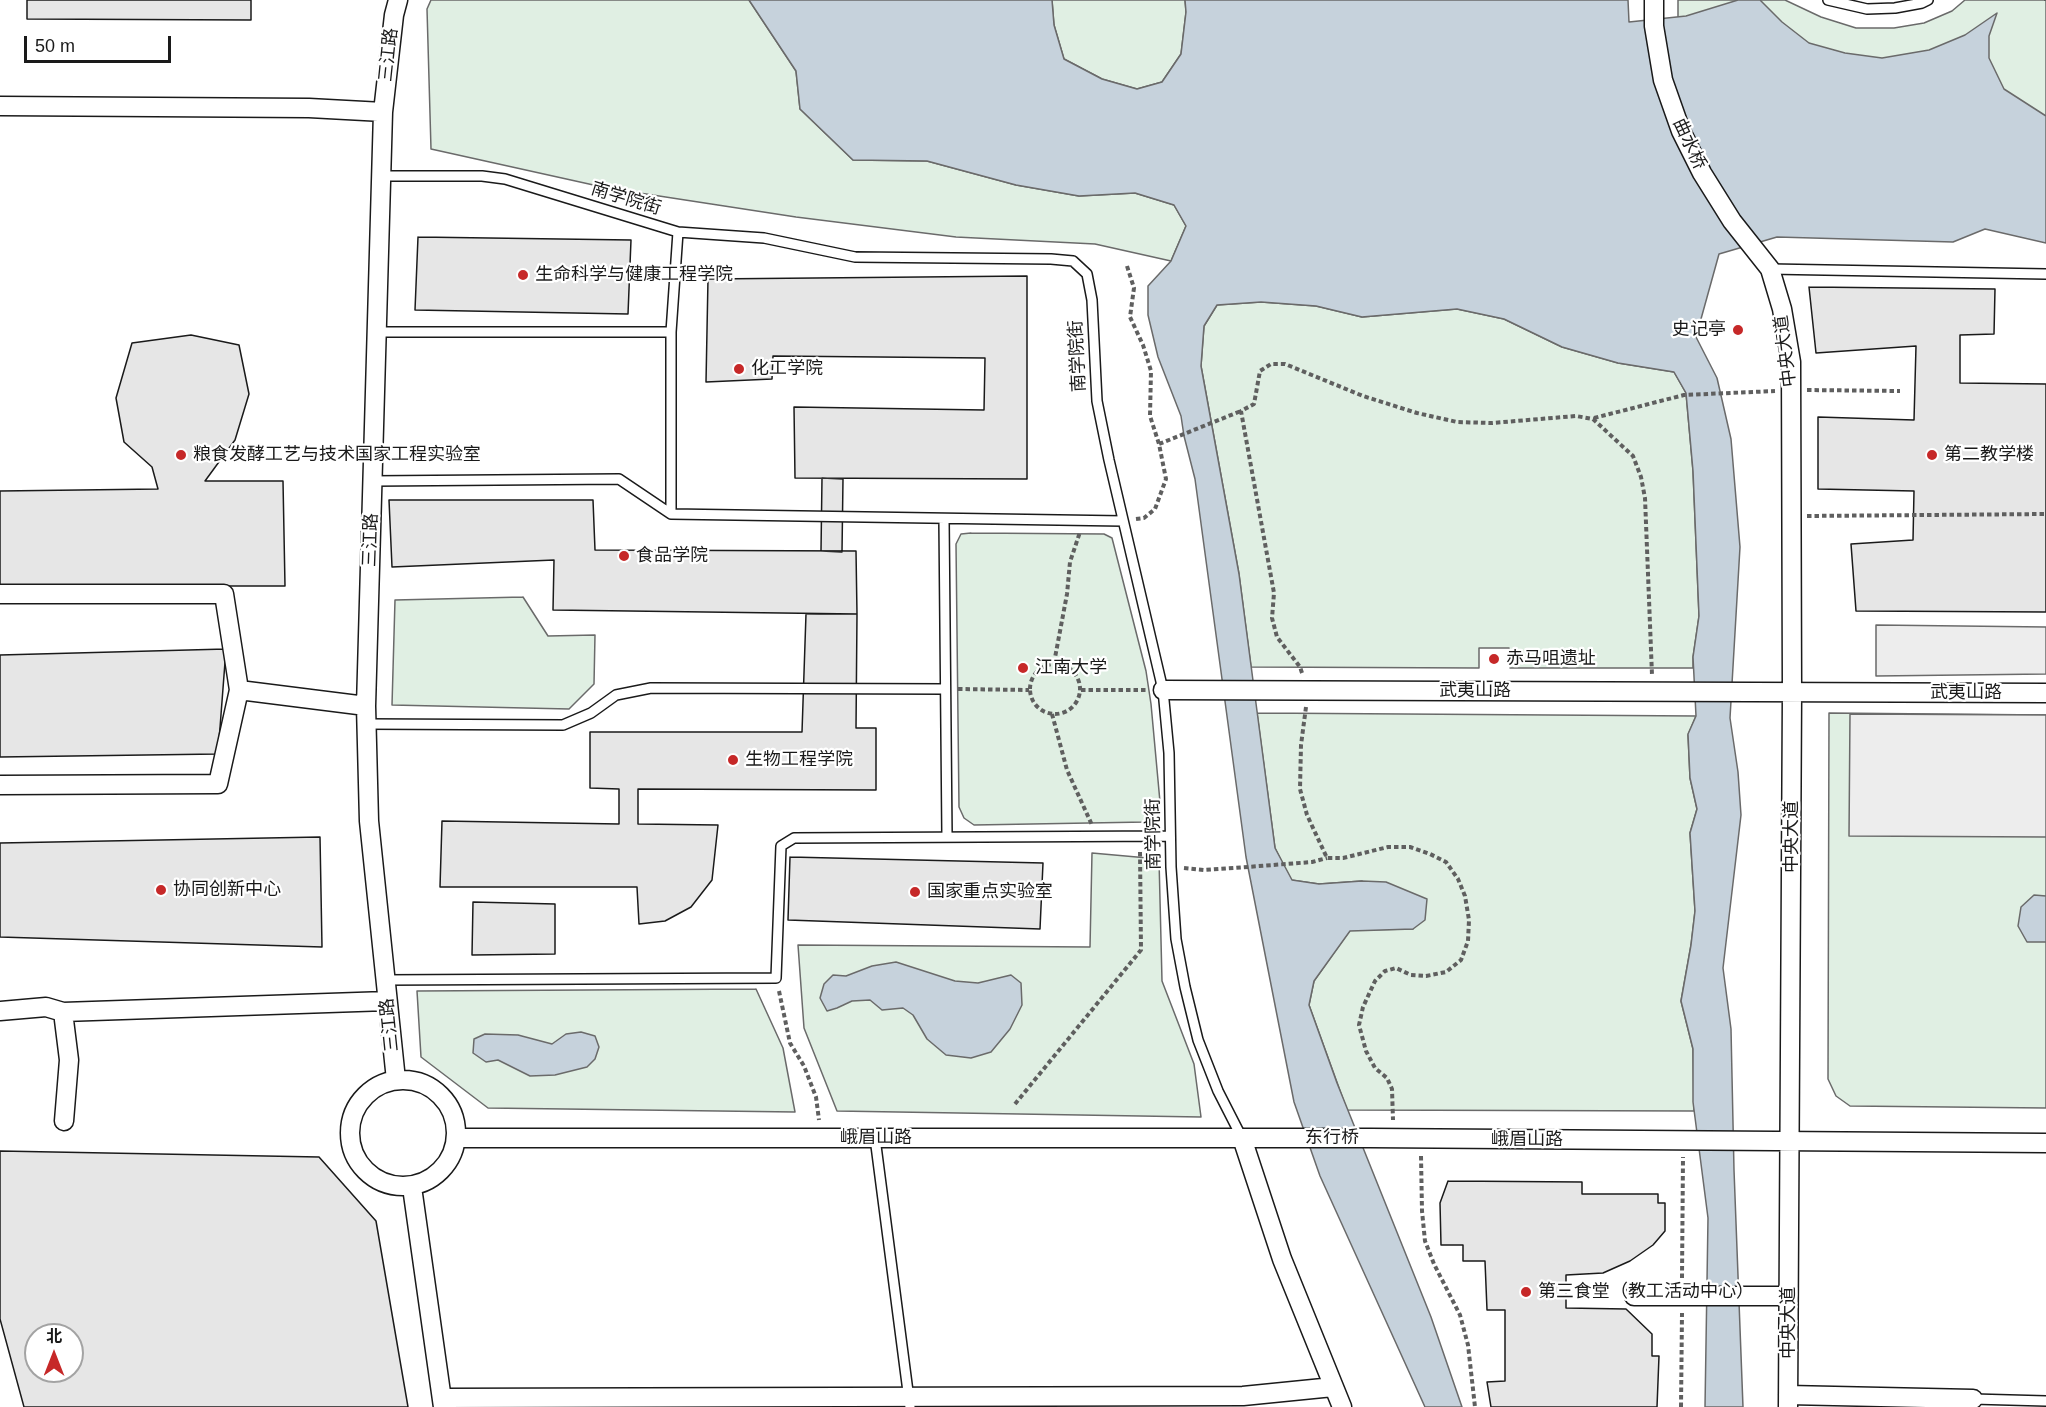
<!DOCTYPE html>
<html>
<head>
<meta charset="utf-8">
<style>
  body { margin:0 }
  #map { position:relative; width:2046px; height:1407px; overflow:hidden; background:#fff; font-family:Arial,"Noto Sans SC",sans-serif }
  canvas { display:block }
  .north { position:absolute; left:24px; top:1323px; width:60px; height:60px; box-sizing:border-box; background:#fff; border:2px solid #a3a3a3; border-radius:50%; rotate:0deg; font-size:16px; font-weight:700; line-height:24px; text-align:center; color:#1a1a1a }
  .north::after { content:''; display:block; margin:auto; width:21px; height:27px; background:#c62828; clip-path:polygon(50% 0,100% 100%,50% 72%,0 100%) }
  .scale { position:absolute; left:24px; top:36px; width:147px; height:27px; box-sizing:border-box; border:3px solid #1a1a1a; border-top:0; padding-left:8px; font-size:18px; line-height:21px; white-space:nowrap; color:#1a1a1a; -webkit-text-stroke:4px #fff; paint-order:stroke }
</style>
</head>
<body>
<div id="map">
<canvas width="2046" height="1407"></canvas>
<div class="north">北</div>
<div class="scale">50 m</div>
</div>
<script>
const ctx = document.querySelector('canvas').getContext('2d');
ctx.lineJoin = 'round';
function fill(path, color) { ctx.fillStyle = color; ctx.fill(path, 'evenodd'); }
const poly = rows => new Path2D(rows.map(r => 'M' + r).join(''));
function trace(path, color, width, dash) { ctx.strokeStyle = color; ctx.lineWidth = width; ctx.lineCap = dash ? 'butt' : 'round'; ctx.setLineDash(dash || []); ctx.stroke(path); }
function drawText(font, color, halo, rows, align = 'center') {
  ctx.font = font + ' Arial,"Noto Sans SC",sans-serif'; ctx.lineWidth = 4.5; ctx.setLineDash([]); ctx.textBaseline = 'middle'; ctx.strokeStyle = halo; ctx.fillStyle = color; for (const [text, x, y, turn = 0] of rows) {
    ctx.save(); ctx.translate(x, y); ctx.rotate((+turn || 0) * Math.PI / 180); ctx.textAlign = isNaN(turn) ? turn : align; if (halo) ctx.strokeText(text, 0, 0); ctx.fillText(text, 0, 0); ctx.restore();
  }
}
const green = poly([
  [431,0,749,0,796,71,800,109,853,160,927,161,1016,185,1079,196,1135,193,1174,205,1186,226,1171,261,1095,244,956,237,796,217,607,188,431,149,427,9,431,0],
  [1052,0,1185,0,1186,12,1181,54,1162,82,1137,89,1102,79,1064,59,1054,25,1052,0],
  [1678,0,1749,0,1678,19,1678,0],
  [1754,0,1785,0,1821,17,1856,28,1894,28,1924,23,1952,11,1965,0,2046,0,2046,123,1904,59,1858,61,1804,45,1754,0],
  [1261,302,1316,306,1362,317,1457,309,1504,319,1562,347,1618,363,1674,372,1686,393,1693,471,1699,616,1693,657,1693,668,1510,668,1509,648,1479,648,1479,668,1251,667,1239,574,1201,366,1204,326,1217,305,1261,302],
  [971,533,1104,534,1112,538,1146,671,1151,704,1160,802,1157,812,1146,822,974,825,964,818,959,807,956,544,961,534,971,533],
  [523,597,548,636,595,635,594,684,569,709,392,705,395,600,523,597],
  [1257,713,1696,716,1688,735,1690,778,1697,809,1690,833,1695,911,1691,945,1681,1001,1693,1049,1694,1111,1347,1110,1309,1005,1314,981,1350,930,1413,929,1362,881,1319,884,1291,880,1275,848,1257,713],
  [1829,713,2046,715,2046,1108,1850,1106,1836,1096,1828,1079,1829,713],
  [1092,853,1159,859,1162,981,1194,1064,1201,1117,837,1111,804,1028,798,945,1090,947,1092,853],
  [756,989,783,1048,795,1112,488,1108,421,1057,417,991,756,989]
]);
const parking = poly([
  [1876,625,2046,627,2046,674,1876,676,1876,625],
  [1850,714,2046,715,2046,837,1849,836,1850,714]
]);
const water = poly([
  [749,0,1052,0,1054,25,1064,59,1102,79,1137,89,1162,82,1181,54,1186,12,1185,0,1628,0,1629,22,1686,16,1738,0,1760,0,1782,22,1809,43,1845,53,1882,58,1929,50,1965,35,1997,13,1989,36,1989,58,2004,89,2046,116,2046,243,1985,229,1953,242,1777,237,1719,254,1696,337,1717,378,1731,439,1740,547,1730,718,1738,772,1741,815,1723,968,1731,1029,1734,1170,1743,1407,1705,1407,1708,1218,1693,1102,1693,1049,1681,1001,1691,945,1695,911,1690,833,1697,809,1690,778,1688,734,1696,716,1693,657,1699,616,1693,471,1686,393,1674,372,1618,363,1562,347,1504,319,1457,309,1362,317,1316,306,1261,302,1217,305,1204,326,1201,366,1239,574,1275,848,1292,880,1319,884,1362,881,1386,882,1427,899,1425,920,1413,929,1350,931,1314,981,1309,1005,1337,1083,1431,1317,1462,1407,1425,1407,1320,1176,1294,1102,1246,857,1195,479,1184,436,1181,416,1158,357,1148,315,1148,286,1171,261,1186,226,1174,205,1135,193,1079,196,1016,185,927,161,853,160,800,109,796,71,749,0],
  [2034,895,2046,896,2046,942,2027,942,2018,926,2021,907,2034,895],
  [896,962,955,981,978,983,1011,975,1021,983,1022,1005,1010,1029,991,1052,971,1058,946,1055,927,1039,913,1015,903,1008,882,1010,870,1000,852,1001,837,1008,827,1011,820,998,824,984,833,975,846,976,872,966,896,962],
  [581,1032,595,1036,599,1047,595,1059,587,1067,555,1075,530,1076,498,1060,486,1062,473,1053,474,1039,485,1034,518,1035,552,1044,566,1034,581,1032]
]);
const building = poly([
  [27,0,251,0,251,20,27,19,27,0],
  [418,237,631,240,628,314,415,310,418,237],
  [1027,276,1027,479,795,478,794,407,984,410,985,358,773,356,772,379,706,382,708,279,1027,276],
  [1809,287,1995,289,1994,334,1960,335,1960,383,2046,384,2046,612,1856,611,1851,544,1913,540,1914,491,1818,489,1818,417,1914,420,1916,346,1816,353,1809,287],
  [191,335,239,345,249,394,235,440,205,481,283,481,285,586,0,586,0,491,158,489,152,467,124,442,116,398,132,343,191,335],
  [822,478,843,479,842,552,821,551,822,478],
  [389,500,593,500,595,550,856,551,857,614,553,610,554,560,392,567,389,500],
  [806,614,857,614,856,728,876,728,876,790,638,789,638,824,718,825,712,880,691,907,665,921,639,924,637,887,440,887,442,821,619,824,619,789,590,788,590,732,802,732,806,614],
  [226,649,218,754,0,757,0,655,226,649],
  [320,837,322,947,0,937,0,843,320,837],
  [790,857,1043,863,1040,929,788,920,790,857],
  [473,902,555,904,555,954,472,955,473,902],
  [0,1151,319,1157,376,1221,408,1407,24,1407,0,1319,0,1151],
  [36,1335,72,1335,72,1371,36,1371,36,1335],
  [1448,1181,1582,1182,1582,1194,1658,1194,1658,1203,1665,1203,1665,1231,1653,1245,1630,1261,1603,1273,1566,1275,1566,1308,1626,1309,1652,1334,1652,1356,1659,1356,1657,1407,1491,1407,1487,1382,1505,1381,1505,1310,1487,1310,1485,1261,1463,1261,1463,1245,1441,1245,1440,1203,1448,1181]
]);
const path = poly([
  [2046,0,2046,1],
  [1127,266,1134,288,1130,317,1143,345,1151,371,1150,416,1159,444],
  [1807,390,1900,391],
  [1594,418,1684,395,1775,391],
  [1807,516,2046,514],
  [1136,519,1144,518,1155,509,1166,479,1159,444,1241,411],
  [1054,663,1067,594,1070,562,1080,532],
  '1030 689a25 25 0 1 1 50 0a25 25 0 1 1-50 0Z',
  [1302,673,1300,667,1277,637,1272,618,1274,593,1241,411,1254,404,1260,371,1271,364,1285,364,1363,396,1417,413,1457,422,1492,423,1576,416,1593,419,1633,456,1641,477,1645,498,1652,675],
  [958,689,1029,690],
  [1081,690,1146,690],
  [1306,707,1301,745,1300,789,1307,815,1327,858,1343,858,1388,847,1410,847,1430,854,1446,862,1458,879,1465,896,1469,920,1468,941,1461,960,1446,972,1426,976,1411,975,1396,968,1385,971,1375,981,1363,1007,1359,1025,1366,1051,1375,1068,1387,1078,1392,1089,1393,1120],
  [1052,714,1067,770,1092,825],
  [1184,868,1204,870,1234,868,1312,862,1327,858],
  [779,991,790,1043,804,1066,816,1097,819,1120],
  [1015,1104,1141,950,1140,850],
  [1421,1156,1422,1211,1425,1241,1434,1264,1460,1315,1468,1345,1475,1407],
  [1682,1278,1683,1157],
  [1681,1407,1682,1313]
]);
const service = poly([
  [1828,0,1867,9,1895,8,1922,3,1928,0],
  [381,176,482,176,505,179,678,232,764,238,855,257,1051,259,1073,261,1087,274,1092,300,1097,401,1109,460,1163,690,1169,753,1171,867,1176,939,1185,987,1198,1040,1218,1091,1242,1138],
  [1770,269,2046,274],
  [377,332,671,332],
  [373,481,619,479,671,514,1123,521],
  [671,514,671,332,678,232],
  [944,519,947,837],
  [367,724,563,725,591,713,616,695,651,688,945,689],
  [385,980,776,978,781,846,794,838,1170,836],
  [875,1138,910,1407],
  [1973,1402,1973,1399,2046,1401]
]);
const minor = poly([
  [1654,0,1654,26,1663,80,1681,131,1702,173,1732,221,1770,269,1782,309,1791,362,1792,693,1788,1407],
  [0,106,309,108,383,112],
  [0,594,224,594,239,690,218,784,0,785],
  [239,690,366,706],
  [1163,690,2046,693],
  [0,1011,46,1007,63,1012,387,1001],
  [63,1012,69,1060,64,1121],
  '350 1133a53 53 0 1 1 106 0a53 53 0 1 1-106 0Z',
  [396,1080,369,821,366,706,383,112,394,15,398,0],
  [458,1138,1370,1138,2046,1143],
  [1242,1138,1282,1259,1342,1407],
  [412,1187,443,1407],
  [1634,1296,1788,1296],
  [1788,1395,1973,1399],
  [442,1398,1243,1396,1333,1387]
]);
const markers = [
  [523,275,6,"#c62828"],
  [1738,330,6,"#c62828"],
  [739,369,6,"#c62828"],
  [181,455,6,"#c62828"],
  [1932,455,6,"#c62828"],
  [624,556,6,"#c62828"],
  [1494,659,6,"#c62828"],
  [1023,668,6,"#c62828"],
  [733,760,6,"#c62828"],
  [161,890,6,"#c62828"],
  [915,892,6,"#c62828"],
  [1526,1292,6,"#c62828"]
];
const streetNames = [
  ["三江路",389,55,-84],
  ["曲水桥",1689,144,65],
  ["南学院街",626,199,17],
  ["中央大道",1786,351,-97],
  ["南学院街",1078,356,-93],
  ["三江路",371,540,-88],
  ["武夷山路",1475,691],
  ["武夷山路",1966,693],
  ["南学院街",1154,834,-91],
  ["中央大道",1792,837,-90],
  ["三江路",390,1025,-96],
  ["峨眉山路",876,1138],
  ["东行桥",1332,1138],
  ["峨眉山路",1527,1140],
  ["中央大道",1789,1323,-90]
];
const poiNames = [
  ["生命科学与健康工程学院",535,275],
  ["史记亭",1726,330,"right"],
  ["化工学院",751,369],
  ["粮食发酵工艺与技术国家工程实验室",193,455],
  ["第二教学楼",1944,455],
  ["食品学院",636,556],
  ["赤马咀遗址",1506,659],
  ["江南大学",1035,668],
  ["生物工程学院",745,760],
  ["协同创新中心",173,890],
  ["国家重点实验室",927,892],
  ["第三食堂（教工活动中心）",1538,1292]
];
fill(green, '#e0efe3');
trace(green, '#6a6a6a', 1.5);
fill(parking, '#ededed');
trace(parking, '#6a6a6a', 1.5);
fill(water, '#c6d2dc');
trace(water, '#6a6a6a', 1.5);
fill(building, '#e6e6e6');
trace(building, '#1a1a1a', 1.5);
trace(service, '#1a1a1a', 12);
trace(minor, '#1a1a1a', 21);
trace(path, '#5f5f5f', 4, [4.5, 3]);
trace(service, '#fff', 9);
trace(minor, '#fff', 18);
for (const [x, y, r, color] of markers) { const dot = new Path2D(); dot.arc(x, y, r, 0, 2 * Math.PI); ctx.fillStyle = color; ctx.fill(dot); trace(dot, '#fff', 2); }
drawText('18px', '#1a1a1a', '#fff', streetNames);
drawText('18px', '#1a1a1a', '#fff', poiNames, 'left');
</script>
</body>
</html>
